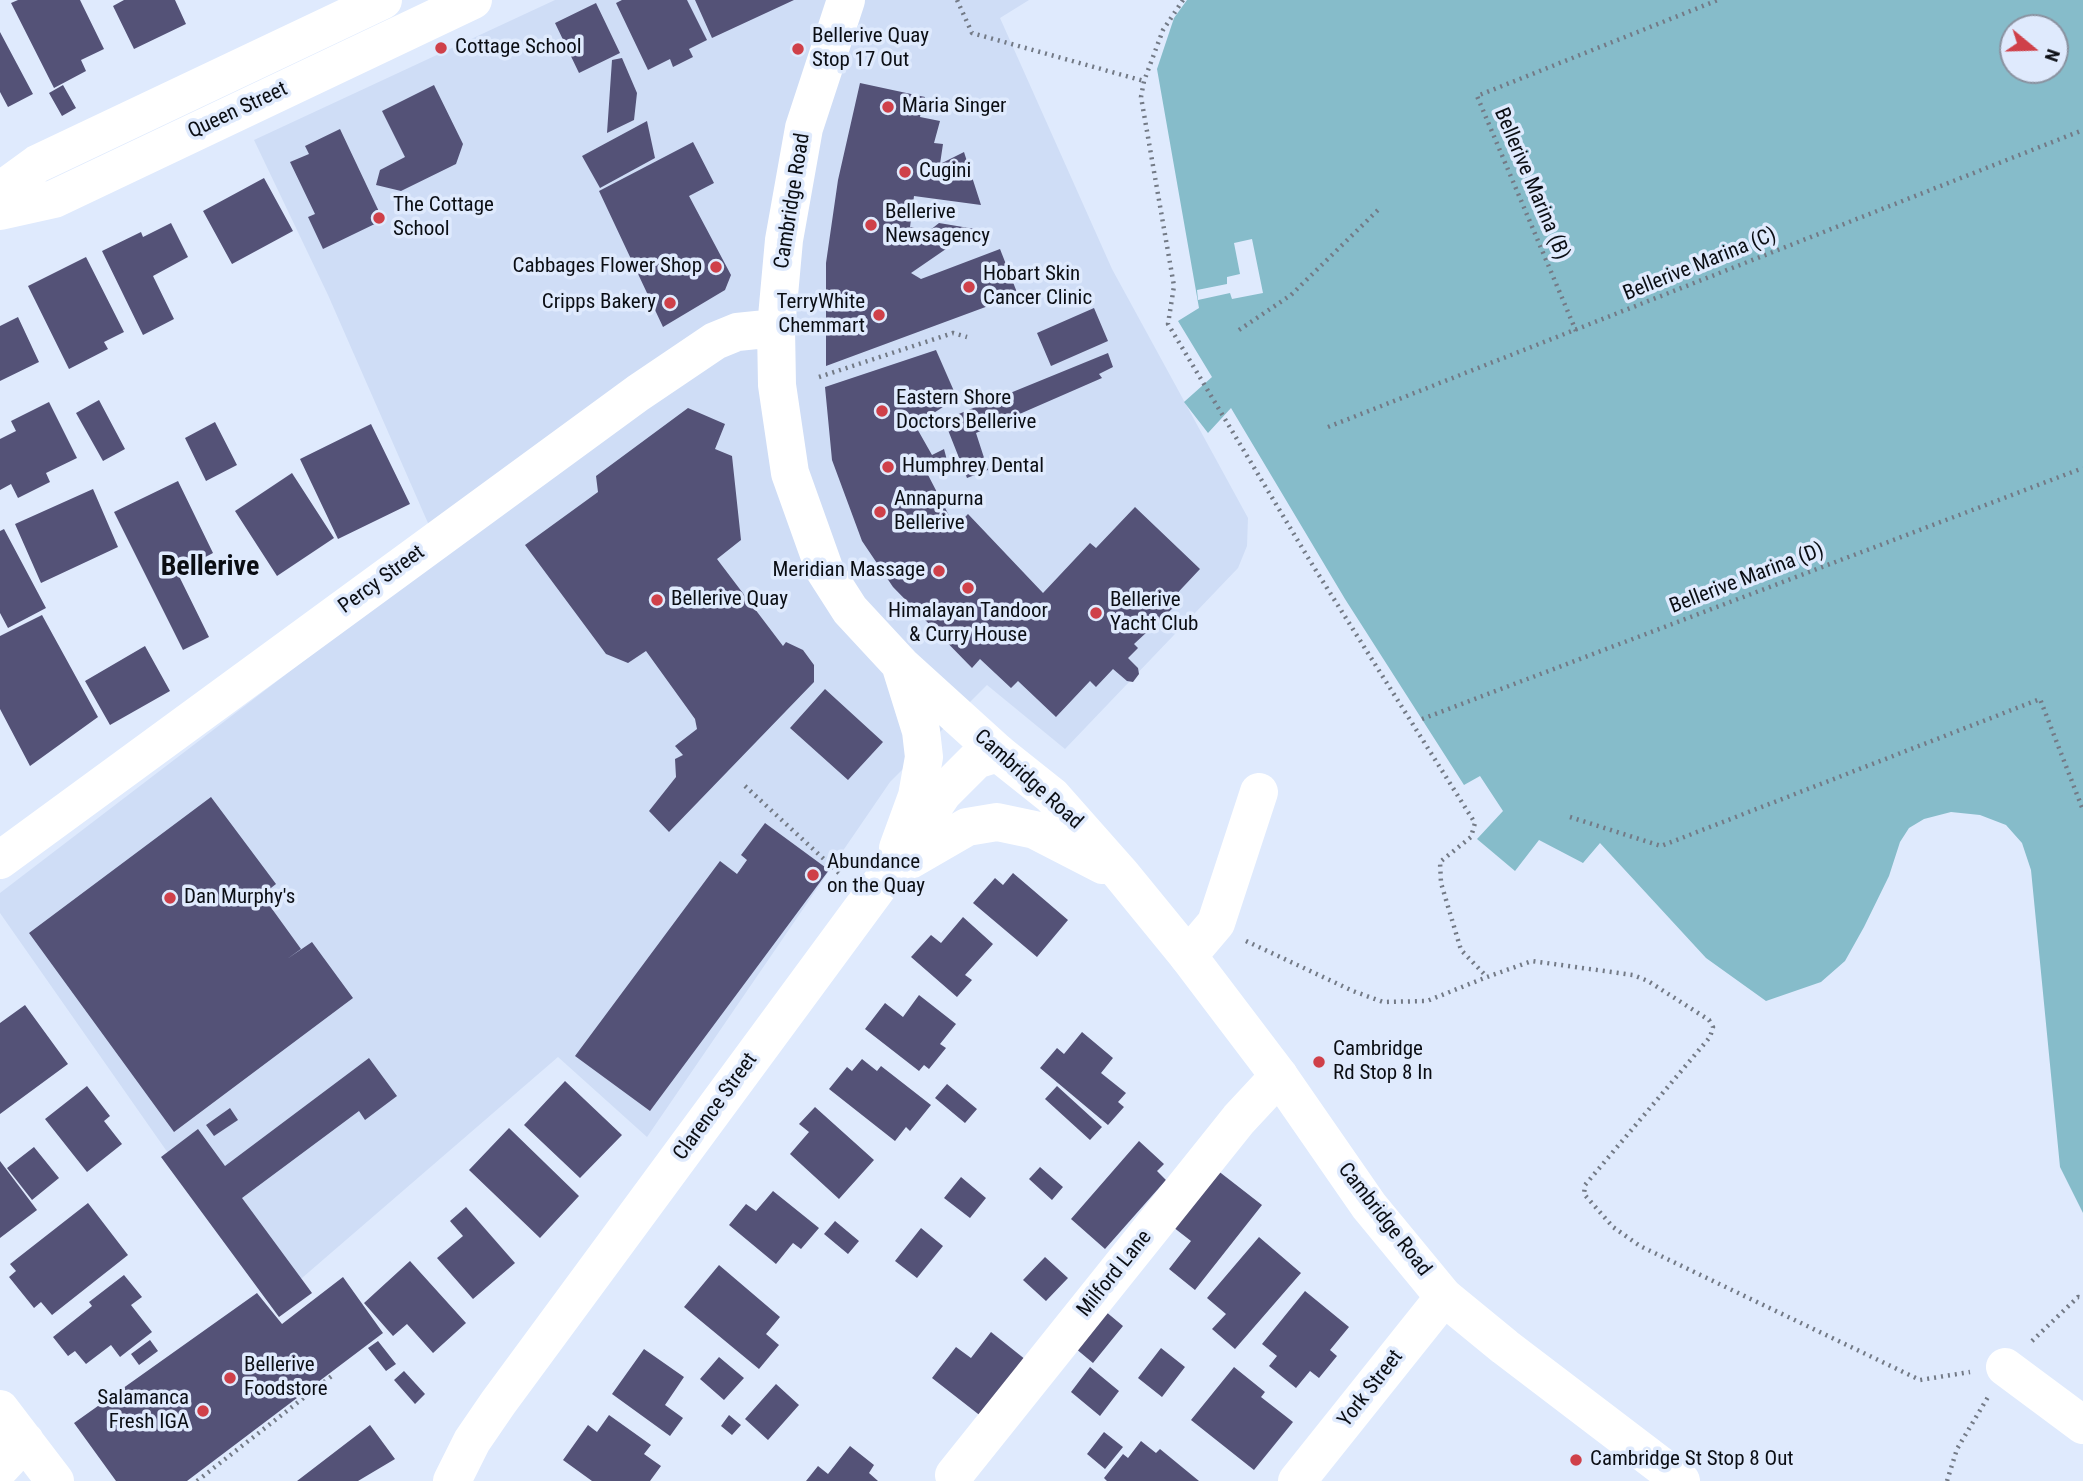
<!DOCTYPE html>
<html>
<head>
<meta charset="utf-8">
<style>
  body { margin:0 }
  #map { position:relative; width:2083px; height:1481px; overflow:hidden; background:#dfeafd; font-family:"Roboto Condensed",sans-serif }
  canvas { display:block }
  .north { position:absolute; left:1999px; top:14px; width:70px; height:70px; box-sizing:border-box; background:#dfeafd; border:2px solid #8a92a0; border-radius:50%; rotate:109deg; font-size:19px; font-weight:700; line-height:28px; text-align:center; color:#0b0e14 }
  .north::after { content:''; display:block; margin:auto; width:24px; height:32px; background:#cf4049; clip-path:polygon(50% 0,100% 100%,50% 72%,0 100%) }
</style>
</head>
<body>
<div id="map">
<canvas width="2083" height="1481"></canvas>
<div class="north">N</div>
</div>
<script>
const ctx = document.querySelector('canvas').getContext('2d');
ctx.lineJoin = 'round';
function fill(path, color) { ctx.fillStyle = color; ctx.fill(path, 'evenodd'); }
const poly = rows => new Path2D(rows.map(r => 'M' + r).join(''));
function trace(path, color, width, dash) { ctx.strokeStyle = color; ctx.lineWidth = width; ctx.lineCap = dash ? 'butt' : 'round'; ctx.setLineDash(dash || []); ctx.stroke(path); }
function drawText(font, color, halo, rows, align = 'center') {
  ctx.font = font + ' "Roboto Condensed",sans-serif'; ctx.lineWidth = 7; ctx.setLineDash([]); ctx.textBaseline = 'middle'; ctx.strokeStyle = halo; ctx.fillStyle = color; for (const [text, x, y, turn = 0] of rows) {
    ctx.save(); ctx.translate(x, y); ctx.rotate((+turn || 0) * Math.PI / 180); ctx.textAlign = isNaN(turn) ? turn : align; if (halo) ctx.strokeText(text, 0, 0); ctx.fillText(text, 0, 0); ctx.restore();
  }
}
const built = poly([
  [555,0,1029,0,1000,18,1112,269,1248,518,1247,546,1238,568,1065,749,987,685,890,782,647,1137,558,1057,273,1303,0,913,0,893,442,555,328,295,254,140]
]);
const water = poly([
  [1187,0,2083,0,2083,1213,2060,1167,2031,870,2022,843,2006,825,1980,815,1951,812,1924,819,1909,828,1900,842,1889,876,1864,927,1845,961,1821,982,1766,1001,1706,958,1600,843,1583,863,1539,840,1515,871,1477,839,1503,811,1480,776,1464,785,1345,599,1231,408,1208,433,1184,402,1212,377,1178,321,1199,308,1157,69,1174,18],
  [2013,28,2055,28,2055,70,2013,70]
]);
const pier = poly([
  [1252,239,1263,293,1232,299,1230,293,1198,300,1197,290,1227,284,1227,277,1240,274,1234,243]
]);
const building = poly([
  [18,0,80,0,104,49,81,60,86,71,54,88,11,3],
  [124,0,175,0,186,24,134,49,113,6],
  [622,0,687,0,707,40,689,49,693,57,673,67,670,59,648,70,616,3],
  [695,0,794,0,712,38],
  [596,3,620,53,579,73,555,23],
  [0,32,33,94,8,107,0,92],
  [622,58,637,93,634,120,607,133,612,60],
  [860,83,925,97,920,117,940,121,934,143,943,144,940,164,964,152,981,205,914,196,910,227,929,231,939,223,975,229,911,273,921,279,1000,249,1018,295,826,366,826,263,838,180],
  [63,85,76,108,62,116,49,93],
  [434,85,463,144,456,164,401,191,376,185,380,170,405,157,382,111],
  [647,121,655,158,600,188,582,156],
  [340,129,383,220,323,249,308,217,315,214,290,162,309,154,305,146],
  [693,142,714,183,689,196,731,275,725,290,663,327,599,191],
  [264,178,293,231,232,264,203,211],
  [171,223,188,257,153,276,174,319,143,335,102,251,141,232,143,237],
  [86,257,124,332,104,342,108,349,69,369,28,286],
  [1094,308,1108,341,1051,366,1037,333],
  [18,317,39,362,0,381,0,326],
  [936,350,957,398,915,425,932,455,944,449,948,464,927,473,955,527,968,514,1043,593,1090,543,1096,548,1135,507,1200,569,1169,602,1174,607,1134,644,1138,648,1128,658,1138,668,1139,674,1133,682,1127,681,1113,669,1096,687,1090,681,1056,717,1018,681,1011,688,980,659,972,668,893,587,862,541,832,460,825,387],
  [1108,353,1113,367,1099,374,1102,378,976,433,988,470,967,478,944,420],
  [99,400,125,449,103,461,76,413],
  [49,402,77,458,46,473,50,482,18,498,11,484,0,490,0,439,16,431,11,421],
  [688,408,725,424,715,449,732,456,741,540,717,559,783,646,786,642,803,650,814,665,814,682,669,832,649,811,676,777,675,759,683,755,675,746,697,729,695,719,646,651,628,663,606,654,525,545,598,492,596,476],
  [215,422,237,465,206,481,185,438],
  [371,424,410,504,338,539,300,459],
  [292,473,334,538,277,576,235,511],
  [178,481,213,553,177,572,209,637,183,650,114,512],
  [93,489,118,547,41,583,15,524],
  [4,529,46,608,8,628,0,613,0,531],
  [42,615,98,717,30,766,0,709,0,636],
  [145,646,170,691,110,725,85,681],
  [825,689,883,742,848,780,790,728],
  [211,797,276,884,262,895,301,949,287,959,312,942,353,998,174,1132,29,933],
  [765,823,829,870,650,1111,575,1056,720,861,737,874,747,860,741,855],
  [1013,873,1068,920,1037,957,973,903,995,878,1003,885],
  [963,917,993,944,965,975,972,980,957,997,911,957,931,935,941,943],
  [919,995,956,1024,940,1044,946,1048,929,1069,924,1065,919,1071,865,1029,885,1003,903,1017],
  [25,1005,68,1064,0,1114,0,1023],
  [1082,1032,1113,1058,1101,1073,1126,1093,1118,1102,1124,1107,1108,1125,1040,1068,1057,1048,1064,1054],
  [369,1058,397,1096,365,1120,359,1111,242,1198,312,1293,279,1317,161,1157,198,1129,225,1166],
  [862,1059,877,1071,881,1066,931,1105,910,1131,906,1127,895,1141,829,1089,847,1067,852,1071],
  [565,1081,622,1135,580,1178,524,1125],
  [947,1084,977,1109,965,1123,935,1098],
  [87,1086,110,1116,104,1121,122,1144,87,1172,45,1119],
  [1057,1086,1102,1127,1090,1140,1045,1099],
  [815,1107,874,1160,839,1199,790,1154,809,1132,799,1124],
  [230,1108,238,1120,214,1136,206,1125],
  [509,1128,579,1196,540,1238,469,1170],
  [1139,1141,1164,1164,1157,1171,1166,1180,1105,1249,1071,1219],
  [34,1147,59,1178,32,1200,7,1168],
  [0,1161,37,1210,0,1238],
  [1040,1167,1063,1187,1052,1200,1029,1179],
  [1217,1170,1262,1205,1195,1290,1169,1269,1191,1241,1173,1227],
  [961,1177,986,1198,970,1218,944,1198],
  [773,1191,819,1228,801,1249,793,1243,776,1264,729,1225,746,1204,756,1211],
  [88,1203,128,1255,52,1315,41,1302,34,1308,9,1277,16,1271,10,1264],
  [466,1207,515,1263,473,1299,437,1258,463,1236,450,1221],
  [835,1221,859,1241,848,1254,824,1234],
  [921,1228,943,1246,917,1278,895,1261],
  [1259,1237,1301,1273,1235,1349,1212,1329,1226,1314,1207,1298],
  [1045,1257,1068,1278,1046,1301,1023,1280],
  [410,1261,466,1323,433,1353,407,1324,393,1336,364,1303],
  [719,1265,780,1317,766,1334,779,1345,759,1369,684,1307],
  [124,1275,142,1297,131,1305,152,1332,120,1357,111,1345,86,1364,75,1351,68,1356,53,1337,92,1306,89,1302],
  [343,1277,383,1333,187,1481,116,1481,74,1423,257,1293,282,1324],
  [1305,1291,1349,1327,1330,1350,1337,1356,1319,1378,1310,1371,1296,1388,1269,1366,1277,1356,1262,1344],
  [1105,1311,1123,1326,1093,1363,1075,1348],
  [991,1332,1026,1360,982,1417,932,1378,956,1347,971,1358],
  [150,1340,158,1351,139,1365,131,1354],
  [378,1341,396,1364,386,1371,368,1348],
  [1161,1348,1185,1367,1162,1397,1138,1378],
  [644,1349,684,1377,665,1405,683,1418,670,1436,612,1394],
  [719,1357,744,1378,724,1400,700,1379],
  [1090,1367,1119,1391,1100,1416,1071,1392],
  [1234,1367,1265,1392,1261,1397,1293,1422,1254,1470,1191,1420],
  [404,1371,425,1394,415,1404,394,1380],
  [776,1384,799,1405,768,1440,745,1419],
  [609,1415,651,1445,644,1454,661,1466,650,1481,592,1481,563,1460,588,1425,597,1432],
  [729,1415,741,1425,732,1435,721,1426],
  [370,1425,395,1459,358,1481,297,1481],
  [1104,1432,1123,1447,1105,1469,1087,1454],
  [1141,1441,1156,1453,1160,1449,1199,1481,1107,1481,1104,1478,1123,1454,1128,1458],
  [850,1446,874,1465,869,1473,878,1481,806,1481,818,1466,828,1474]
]);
const path = poly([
  [957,0,972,33,1144,81],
  [1183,0,1163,30,1144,81,1141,97,1174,286,1168,324,1310,561,1475,823,1471,837,1440,862,1441,883,1461,950,1487,977,1532,961,1633,975,1648,981,1709,1020,1713,1027,1710,1037,1585,1185,1584,1194,1613,1227,1640,1246,1920,1380,1970,1372],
  [1239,330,1291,295,1378,210],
  [1576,331,1477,96,1718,0],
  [819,377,953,333,967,337],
  [1328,427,2083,130],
  [1422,719,2083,468],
  [745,786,840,874],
  [1570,817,1661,846,2040,699,2083,810],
  [1246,941,1353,991,1383,1002,1427,1001,1487,977],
  [2032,1341,2078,1297,2083,1298],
  [197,1481,333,1375],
  [1947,1481,1957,1449,1988,1397]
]);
const minor = poly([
  [846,0,804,128,784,240,776,328,777,385,790,473,825,571,850,610,901,665,998,753],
  [0,191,37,164,383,0],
  [0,211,54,199,473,0],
  [898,848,917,796,924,757,921,731,901,667],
  [0,860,638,393,715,341,737,332,776,328],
  [1188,956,1216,923,1259,792],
  [2005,1367,2083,1425],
  [0,1409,55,1481],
  [0,1468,25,1441],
  [954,1475,1239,1119,1279,1076],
  [1297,1481,1444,1297]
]);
const major = poly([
  [903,864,967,827,997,822,1035,830,1103,865],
  [452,1481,472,1441,498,1403,889,872,943,793,976,760,998,753,1052,796,1121,874,1188,956,1279,1076,1369,1206,1444,1297,1505,1347,1681,1481]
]);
const markers = [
  [441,48,7,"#cf4049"],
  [798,49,7,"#cf4049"],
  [888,107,7,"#cf4049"],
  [905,172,7,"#cf4049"],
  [379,218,7,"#cf4049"],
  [871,225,7,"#cf4049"],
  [716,267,7,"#cf4049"],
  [969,287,7,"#cf4049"],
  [670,303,7,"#cf4049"],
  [879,315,7,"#cf4049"],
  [882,411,7,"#cf4049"],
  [888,467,7,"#cf4049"],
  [880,512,7,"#cf4049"],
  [939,571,7,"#cf4049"],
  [968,588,7,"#cf4049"],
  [657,600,7,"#cf4049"],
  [1096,613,7,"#cf4049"],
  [813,875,7,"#cf4049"],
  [170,898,7,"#cf4049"],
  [1319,1062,7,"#cf4049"],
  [230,1378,7,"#cf4049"],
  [203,1411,7,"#cf4049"],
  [1576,1460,7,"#cf4049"]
];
const poiNames = [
  ["Bellerive Quay",812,37],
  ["Stop 17 Out",812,61],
  ["Cottage School",455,48],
  ["Maria Singer",902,107],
  ["Cugini",919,172],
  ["The Cottage",393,206],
  ["School",393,230],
  ["Bellerive",885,213],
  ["Newsagency",885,237],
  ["Cabbages Flower Shop",702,267,"right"],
  ["Hobart Skin",983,275],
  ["Cancer Clinic",983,299],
  ["Cripps Bakery",656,303,"right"],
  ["TerryWhite",865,303,"right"],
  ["Chemmart",865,327,"right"],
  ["Eastern Shore",896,399],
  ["Doctors Bellerive",896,423],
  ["Humphrey Dental",902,467],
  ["Annapurna",894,500],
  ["Bellerive",894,524],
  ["Meridian Massage",925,571,"right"],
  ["Bellerive Quay",671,600],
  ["Bellerive",1110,601],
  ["Yacht Club",1110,625],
  ["Himalayan Tandoor",968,612,"center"],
  ["& Curry House",968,636,"center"],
  ["Abundance",827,863],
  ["on the Quay",827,887],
  ["Dan Murphy's",184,898],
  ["Cambridge",1333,1050],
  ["Rd Stop 8 In",1333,1074],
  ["Bellerive",244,1366],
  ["Foodstore",244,1390],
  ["Salamanca",189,1399,"right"],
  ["Fresh IGA",189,1423,"right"],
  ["Cambridge St Stop 8 Out",1590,1460]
];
const streetNames = [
  ["Queen Street",238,111,-25],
  ["Bellerive Marina (B)",1531,184,67],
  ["Cambridge Road",793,201,-81],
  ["Bellerive Marina (C)",1700,265,-22],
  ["Bellerive Marina (D)",1747,579,-21],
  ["Percy Street",382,580,-36],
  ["Cambridge Road",1028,780,42],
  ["Clarence Street",716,1107,-54],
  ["Cambridge Road",1384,1220,52],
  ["Milford Lane",1115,1274,-51],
  ["York Street",1371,1389,-52]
];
const districtNames = [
  ["Bellerive",210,568]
];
fill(built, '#cfddf6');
fill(water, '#86bcca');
fill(pier, '#dfeafd');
fill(building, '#545277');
trace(path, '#737a86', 4.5, [2, 5]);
trace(minor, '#fff', 38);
trace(major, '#fff', 38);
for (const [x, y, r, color] of markers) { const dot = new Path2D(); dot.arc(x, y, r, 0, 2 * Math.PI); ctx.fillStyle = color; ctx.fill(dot); trace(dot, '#dfeafd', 2.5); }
drawText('21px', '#0b0e14', '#dfeafd', poiNames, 'left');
drawText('21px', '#0b0e14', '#dfeafd', streetNames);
drawText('bold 28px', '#0b0e14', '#dfeafd', districtNames);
</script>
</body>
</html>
